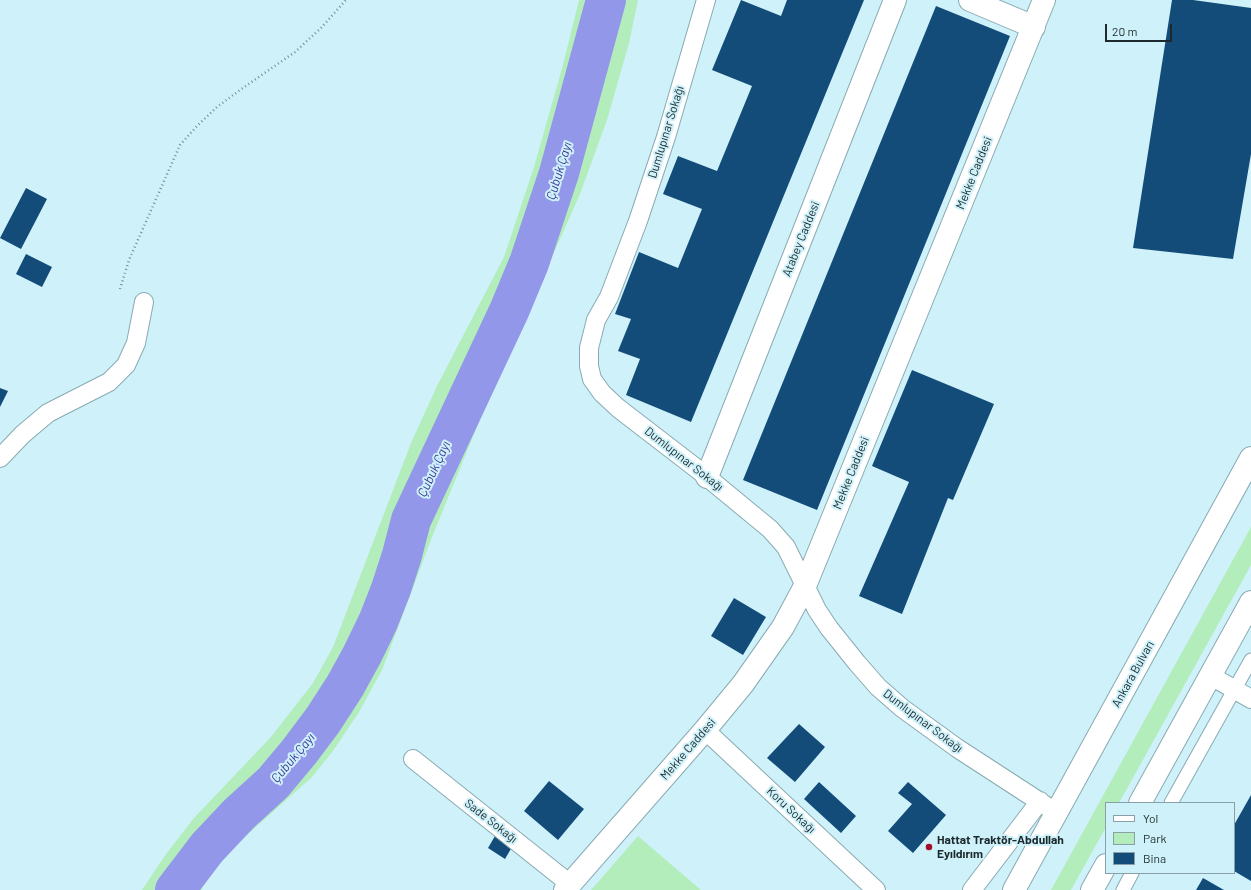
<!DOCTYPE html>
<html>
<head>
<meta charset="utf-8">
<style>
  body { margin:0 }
  #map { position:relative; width:1251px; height:890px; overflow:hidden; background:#cff1fa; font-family:Barlow,sans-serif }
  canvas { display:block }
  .legend { position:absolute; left:1105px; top:802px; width:130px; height:72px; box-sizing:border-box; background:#cff1fa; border:1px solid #88a1a8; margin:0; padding:5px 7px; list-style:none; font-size:12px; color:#1d2a2d }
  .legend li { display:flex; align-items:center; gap:8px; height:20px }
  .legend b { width:20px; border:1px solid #88a1a8 }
  .scale { position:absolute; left:1105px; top:24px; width:67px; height:18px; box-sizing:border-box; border:2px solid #1d2a2d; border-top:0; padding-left:5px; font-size:12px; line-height:14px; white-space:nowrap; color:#1d2a2d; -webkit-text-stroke:3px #cff1fa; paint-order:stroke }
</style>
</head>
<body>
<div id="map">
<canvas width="1251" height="890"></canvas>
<ul class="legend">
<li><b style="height:5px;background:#fff"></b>Yol</li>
<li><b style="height:11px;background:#b3edbc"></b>Park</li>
<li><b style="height:11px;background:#134c79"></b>Bina</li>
</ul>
<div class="scale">20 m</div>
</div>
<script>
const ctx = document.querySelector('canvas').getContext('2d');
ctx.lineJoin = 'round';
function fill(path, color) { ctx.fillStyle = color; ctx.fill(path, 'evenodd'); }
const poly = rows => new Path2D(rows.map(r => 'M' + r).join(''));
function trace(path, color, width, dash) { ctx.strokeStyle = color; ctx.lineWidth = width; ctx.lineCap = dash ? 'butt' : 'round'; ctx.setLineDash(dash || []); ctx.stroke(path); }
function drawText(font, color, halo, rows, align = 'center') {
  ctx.font = font + ' Barlow,sans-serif'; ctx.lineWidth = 4; ctx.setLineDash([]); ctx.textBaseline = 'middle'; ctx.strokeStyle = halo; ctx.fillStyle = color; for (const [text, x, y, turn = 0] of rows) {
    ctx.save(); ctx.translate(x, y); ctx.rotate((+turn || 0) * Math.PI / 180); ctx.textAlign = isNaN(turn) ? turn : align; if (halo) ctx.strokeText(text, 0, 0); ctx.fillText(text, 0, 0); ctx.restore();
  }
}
const green = poly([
  [579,0,638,0,629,43,607,120,580,194,479,422,432,537,382,670,359,712,333,751,312,777,229,851,206,882,201,890,142,890,166,854,194,818,271,737,313,683,333,647,411,443,437,386,504,257,534,167,563,65],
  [1251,527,1251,565,1119,803,1106,803,1106,827,1071,890,1051,890],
  [638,836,701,890,591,890]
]);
const river = poly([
  [175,890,207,848,239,814,273,783,299,752,323,720,345,686,362,655,378,622,391,589,402,555,411,520,509,311,529,263,559,173,606,0]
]);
const building = poly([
  [741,0,781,16,787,0,864,0,691,422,626,395,640,359,618,351,631,319,615,314,639,252,678,268,702,209,663,194,678,156,717,171,752,86,712,70],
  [1172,0,1193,0,1251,8,1251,154,1233,259,1133,248],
  [936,6,1010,36,817,510,743,480],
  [26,188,47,199,21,249,0,238],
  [26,254,52,267,42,287,16,274],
  [912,370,994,404,953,500,948,498,902,614,859,596,909,482,872,466],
  [0,388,8,391,0,407],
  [734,598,766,617,743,655,711,636],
  [799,724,825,747,795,782,767,758],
  [549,781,584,809,558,840,524,811],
  [819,782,856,816,841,833,804,799],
  [908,782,946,815,913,853,888,831,912,804,898,793],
  [1251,795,1251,881,1234,871,1234,825],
  [495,836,512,847,505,859,488,848],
  [1203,878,1224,890,1196,890]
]);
const path = poly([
  [120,289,129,260,180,145,197,126,217,107,240,90,295,52,321,28,346,0]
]);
const pedestrian = poly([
  [1171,803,1251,660],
  [1123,890,1132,873]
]);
const minor = poly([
  [706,0,666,137,638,221,609,297,596,320,589,348,589,366,592,379,602,393,618,408,696,468,770,529,786,547,817,610,829,628,857,663,878,687,902,708,957,748,1057,813],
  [0,458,23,434,48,413,109,382,126,365,136,343,144,302],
  [1211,676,1251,699],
  [705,730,876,890],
  [413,759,570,884],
  [972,890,1040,801]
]);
const tertiary = poly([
  [970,0,1034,27],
  [707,477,895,0],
  [565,890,705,730,743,684,783,627,805,586,1044,0]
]);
const secondary = poly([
  [1140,803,1251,602],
  [1014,890,1251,458],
  [1092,890,1106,865]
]);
const markers = [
  [929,847,4,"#a60b2c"]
];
const streetNames = [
  ["Dumlupınar Sokağı",666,132,-73],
  ["Mekke Caddesi",974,173,-68],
  ["Atabey Caddesi",801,239,-68],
  ["Dumlupınar Sokağı",684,459,38],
  ["Mekke Caddesi",851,473,-68],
  ["Ankara Bulvarı",1133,674,-61],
  ["Dumlupınar Sokağı",923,721,37],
  ["Mekke Caddesi",688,749,-49],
  ["Koru Sokağı",791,810,43],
  ["Sade Sokağı",491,821,38]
];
const poiNames = [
  ["Hattat Traktör-Abdullah",937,840],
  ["Eyıldırım",937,854]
];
const waterNames = [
  ["Çubuk Çayı",559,171,-73],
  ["Çubuk Çayı",434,469,-65],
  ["Çubuk Çayı",293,758,-50]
];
fill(green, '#b3edbc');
trace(river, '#9397e9', 40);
fill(building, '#134c79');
trace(pedestrian, '#89aab2', 15);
trace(minor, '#89aab2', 20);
trace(tertiary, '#89aab2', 24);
trace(secondary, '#89aab2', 24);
trace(path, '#768e94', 2.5, [1, 3]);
trace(pedestrian, '#fff', 13);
trace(minor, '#fff', 18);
trace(tertiary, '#fff', 22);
trace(secondary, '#fff', 22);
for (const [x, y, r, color] of markers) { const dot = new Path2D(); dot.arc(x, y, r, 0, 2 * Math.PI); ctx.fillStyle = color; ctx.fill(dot); trace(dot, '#cff1fa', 1.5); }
drawText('12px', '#1d2a2d', '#cff1fa', streetNames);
drawText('bold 12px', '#1d2a2d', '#cff1fa', poiNames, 'left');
drawText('italic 13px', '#3f3997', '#cff1fa', waterNames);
</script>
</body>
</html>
